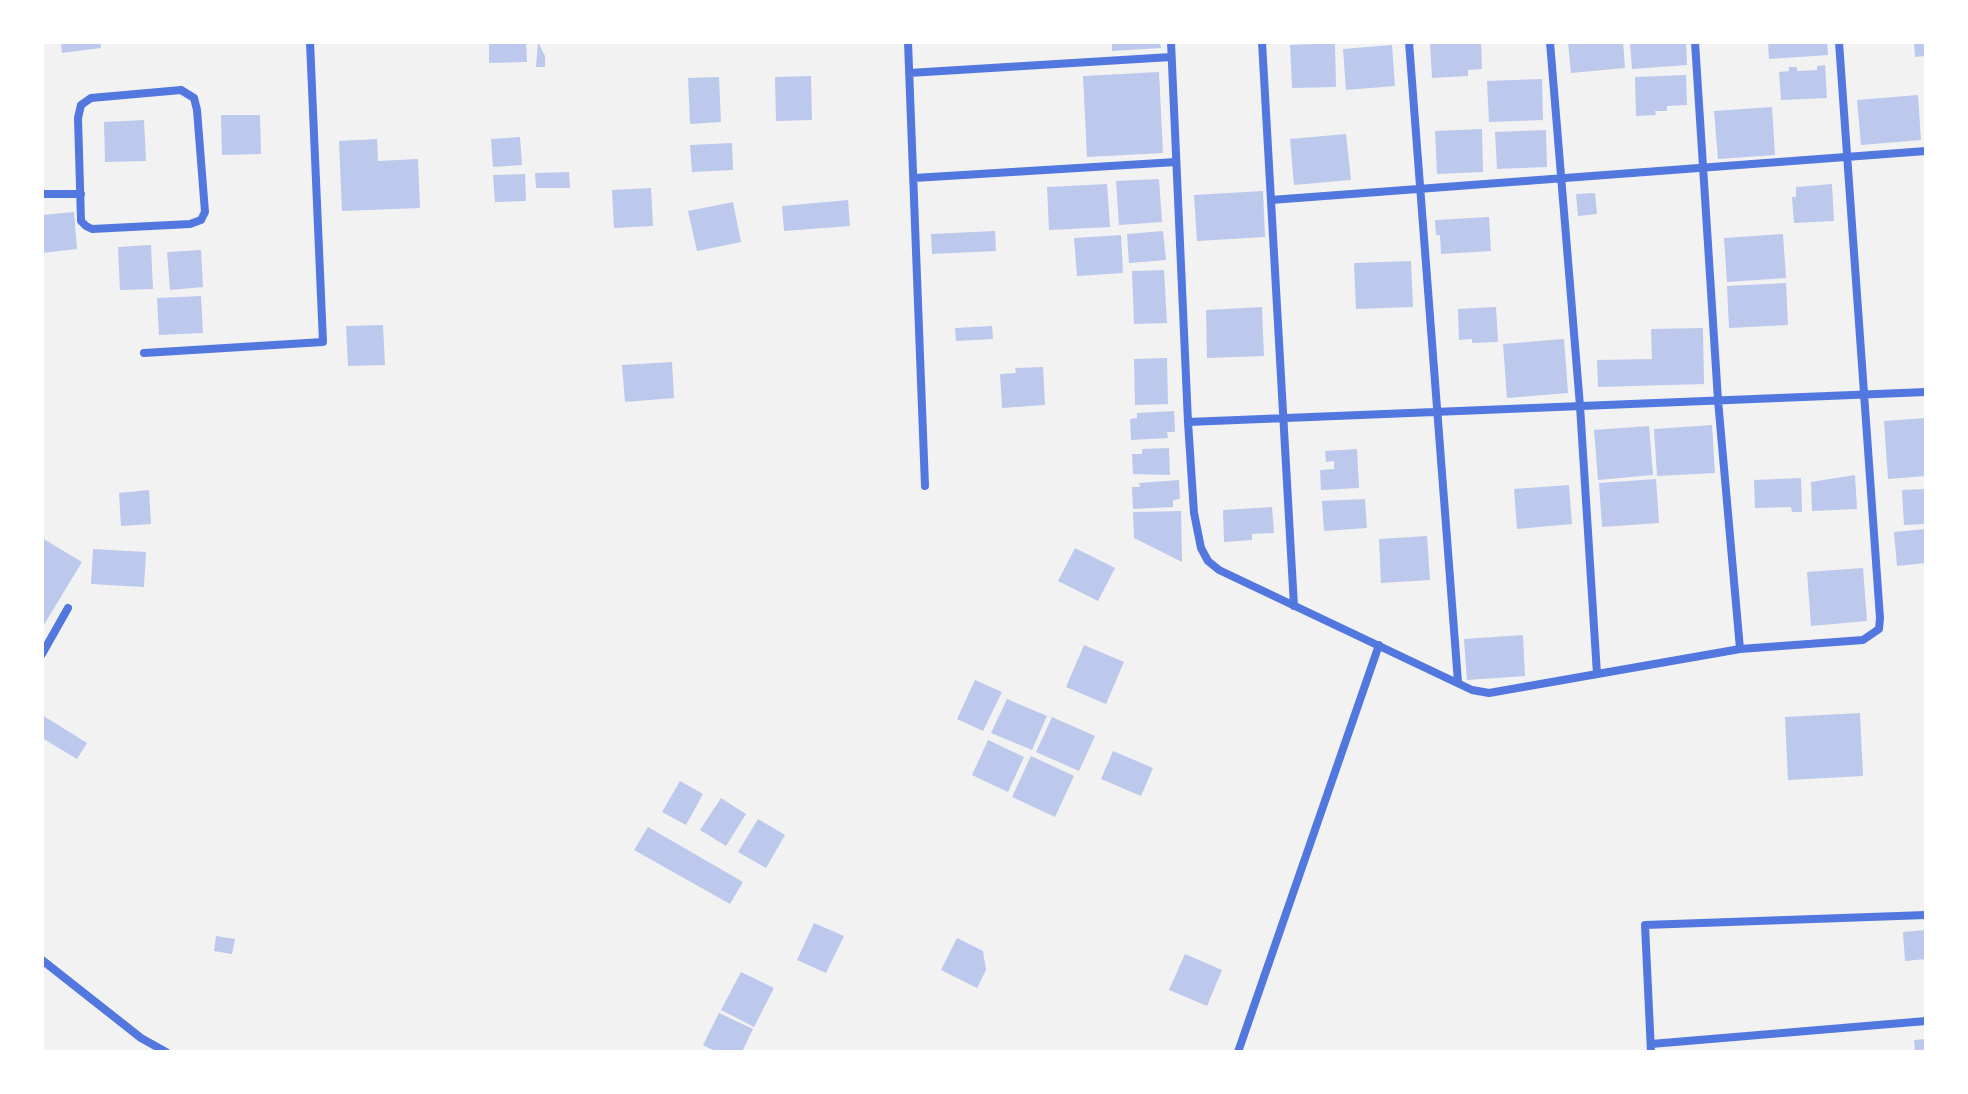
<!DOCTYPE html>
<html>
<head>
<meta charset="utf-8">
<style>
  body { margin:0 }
  #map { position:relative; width:1968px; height:1094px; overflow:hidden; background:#f2f2f2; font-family:"Roboto Serif",serif }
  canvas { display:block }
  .frame { position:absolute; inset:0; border:44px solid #fff; pointer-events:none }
</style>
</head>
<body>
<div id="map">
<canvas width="1968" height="1094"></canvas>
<div class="frame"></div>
</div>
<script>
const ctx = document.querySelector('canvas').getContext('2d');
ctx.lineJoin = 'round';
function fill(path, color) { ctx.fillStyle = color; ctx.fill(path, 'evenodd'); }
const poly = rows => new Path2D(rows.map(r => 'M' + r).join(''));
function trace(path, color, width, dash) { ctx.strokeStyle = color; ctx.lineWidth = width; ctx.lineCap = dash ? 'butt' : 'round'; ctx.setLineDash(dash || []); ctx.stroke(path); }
const building = poly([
  [61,42,100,42,101,48,62,53],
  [489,42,526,42,527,62,489,63],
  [538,42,545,56,545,67,536,67],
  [1112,42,1160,42,1161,48,1112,51],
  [1430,42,1481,42,1482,69,1468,70,1468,76,1432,78],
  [1568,42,1623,42,1625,68,1571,73],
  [1630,42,1686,42,1687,65,1632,69],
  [1768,42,1827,42,1828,55,1769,59],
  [1914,42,1926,42,1926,56,1915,57],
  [1335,43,1336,87,1292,88,1290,45],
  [1392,45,1395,86,1346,90,1343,49],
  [1825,65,1827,98,1781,100,1779,72,1789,71,1789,67,1797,67,1797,71,1817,70,1817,66],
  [1159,72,1163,153,1087,157,1083,76],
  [1686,75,1687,105,1667,106,1667,111,1655,111,1656,115,1636,116,1635,77],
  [811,76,812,120,776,121,775,77],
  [719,77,721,122,690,124,688,78],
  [1542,79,1543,120,1489,122,1487,81],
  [1918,95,1921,140,1861,145,1857,100],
  [1772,107,1775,155,1718,159,1714,111],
  [221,115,260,115,261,154,222,155],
  [144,120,146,161,105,162,104,122],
  [1482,129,1483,172,1437,174,1435,131],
  [1546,130,1547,167,1497,169,1495,132],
  [1346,134,1351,180,1294,185,1290,139],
  [520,137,522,165,493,167,491,139],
  [377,139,378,161,418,159,420,208,342,211,339,141],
  [732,143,733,170,692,172,690,145],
  [569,172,570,188,536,188,535,173],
  [525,174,526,201,495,202,493,175],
  [1159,179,1162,222,1119,225,1116,181],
  [1107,184,1110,227,1049,230,1047,187],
  [1832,184,1834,221,1794,223,1792,197,1796,197,1796,187],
  [651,188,653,226,614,228,612,190],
  [1263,191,1265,237,1197,241,1194,195],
  [1595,193,1597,214,1578,216,1576,194],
  [848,200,850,226,784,231,782,206],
  [733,202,741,242,697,251,688,211],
  [74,212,77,249,42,253,42,215],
  [1489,217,1491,251,1441,254,1440,235,1436,235,1435,220],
  [995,231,996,251,932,254,931,234],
  [1163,231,1166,260,1129,263,1127,234],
  [1783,234,1786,278,1727,282,1724,238],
  [1121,235,1123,273,1077,276,1074,238],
  [151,245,153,289,120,290,118,247],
  [201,250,203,287,170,290,167,252],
  [1411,261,1413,307,1356,309,1354,263],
  [1164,270,1167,323,1134,324,1132,271],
  [1786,283,1788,325,1729,328,1727,286],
  [201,296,203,333,159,335,157,298],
  [1262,307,1264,356,1207,358,1206,310],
  [1496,307,1498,342,1472,343,1472,339,1459,340,1458,309],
  [383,325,385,365,348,366,346,326],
  [992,326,993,339,956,341,955,328],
  [1703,328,1704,384,1598,387,1597,360,1652,359,1651,329],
  [1564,339,1568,393,1507,398,1503,344],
  [1167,358,1168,404,1135,405,1134,359],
  [672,362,674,398,625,402,622,365],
  [1043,367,1045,405,1002,408,1000,374,1016,373,1015,368],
  [1174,411,1175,432,1167,432,1168,438,1131,440,1130,419,1137,418,1137,413],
  [1926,418,1926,476,1888,479,1884,421],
  [1712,425,1715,473,1657,476,1654,429],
  [1649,426,1653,475,1598,480,1594,430],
  [1169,448,1170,475,1133,474,1132,454,1142,454,1142,449],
  [1357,449,1359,488,1321,490,1320,470,1334,469,1334,461,1326,462,1325,451],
  [1855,475,1857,509,1812,511,1811,482],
  [1801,478,1802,512,1792,512,1791,507,1755,508,1754,480],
  [1656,479,1659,523,1602,527,1599,483],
  [1179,480,1180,499,1173,500,1173,507,1133,509,1132,487,1140,487,1139,483],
  [1569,485,1572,524,1517,529,1514,489],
  [1925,489,1926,524,1904,525,1902,490],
  [149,490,151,524,121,526,119,493],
  [1365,499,1367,528,1324,531,1322,501],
  [1272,507,1274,533,1252,534,1252,540,1224,542,1223,510],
  [1181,511,1182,562,1134,538,1133,512],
  [1926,529,1926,563,1897,566,1894,532],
  [1427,536,1430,580,1381,583,1379,539],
  [42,538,82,562,42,628],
  [1075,548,1115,568,1098,601,1058,581],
  [93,549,146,552,144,587,91,584],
  [1863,568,1867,621,1811,626,1807,572],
  [1523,635,1525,676,1467,680,1464,639],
  [1084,645,1124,662,1106,704,1066,687],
  [975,680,1002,692,983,731,957,719],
  [1007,699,1047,716,1032,750,991,733],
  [1860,713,1863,776,1788,780,1785,717],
  [42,715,87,743,77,759,42,738],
  [1052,717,1095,736,1079,771,1036,752],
  [988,740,1024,757,1008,792,972,775],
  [1113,751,1153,768,1141,796,1101,779],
  [1031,756,1074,776,1055,817,1012,797],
  [680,781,703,794,686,825,662,812],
  [721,798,746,814,726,846,700,830],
  [758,819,785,835,766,868,738,852],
  [648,827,743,882,730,904,634,850],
  [814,923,844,936,826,973,797,960],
  [1926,930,1926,959,1905,961,1903,932],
  [216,936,235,939,232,954,214,951],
  [957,938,983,951,986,970,977,988,941,970],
  [1185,954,1222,970,1207,1006,1169,990],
  [741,972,774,988,754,1027,721,1010],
  [719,1013,753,1029,742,1052,717,1052,703,1045],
  [1926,1039,1926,1052,1915,1052,1914,1040]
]);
const minor = poly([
  [908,42,925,486],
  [1171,42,1188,422,1194,513,1201,548,1208,561,1219,570,1472,690,1489,693,1740,649,1863,640,1879,629,1880,618,1839,42],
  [1262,42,1294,606],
  [1409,42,1458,682],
  [1550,42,1580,406,1597,674],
  [1695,42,1718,400,1740,649],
  [909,73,1171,57],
  [181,90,194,98,197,110,205,212,201,220,190,224,92,229,86,226,81,221,78,118,81,105,91,98,181,90],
  [914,178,1176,162],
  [42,194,81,194],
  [1271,200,1926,151],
  [144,353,323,342,310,42],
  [1188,422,1926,392],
  [42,654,68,608],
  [42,960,141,1038,166,1052],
  [1651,1044,1926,1021],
  [1238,1052,1379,645],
  [1651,1052,1645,925,1926,915]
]);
fill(building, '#bdc9ec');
trace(minor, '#5277de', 8);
</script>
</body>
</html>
